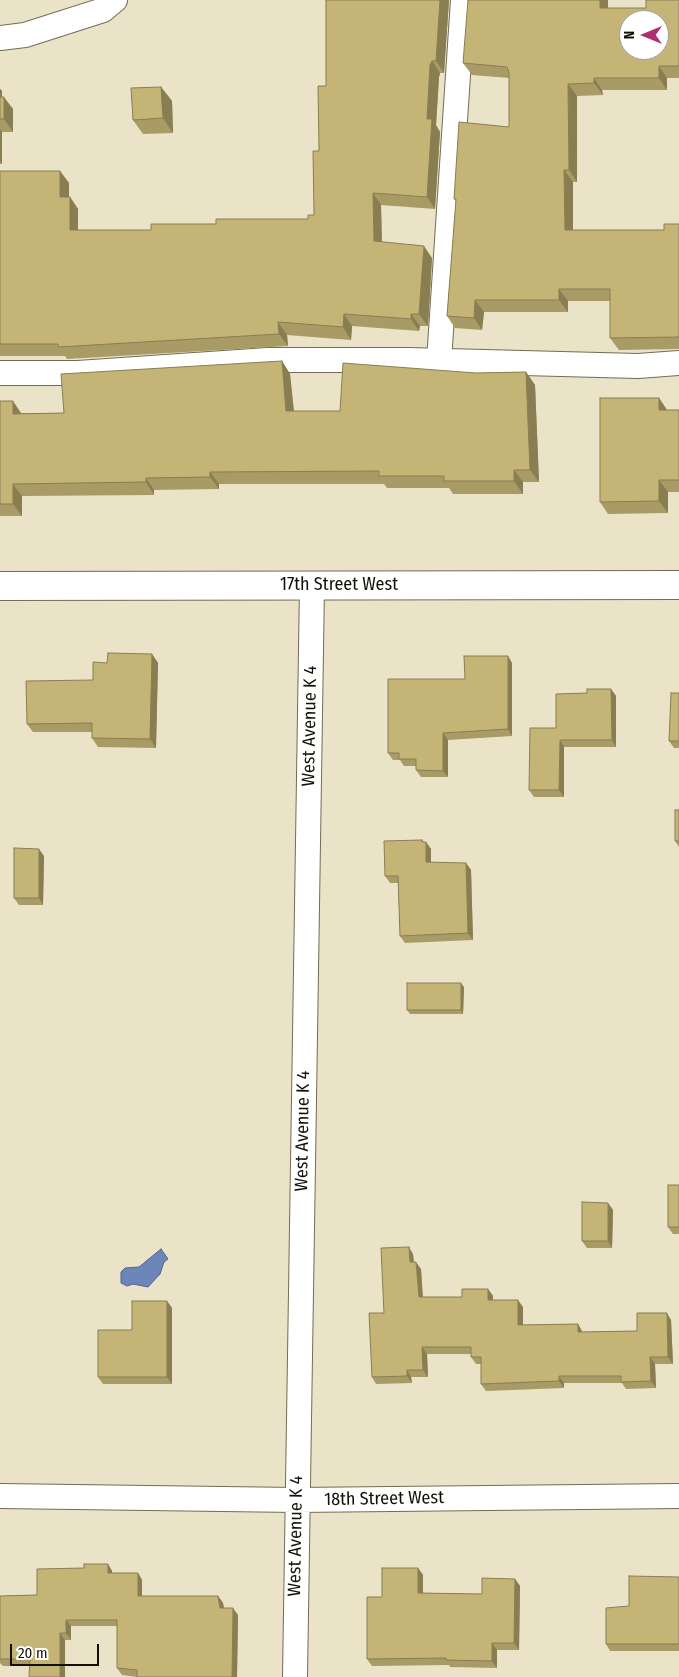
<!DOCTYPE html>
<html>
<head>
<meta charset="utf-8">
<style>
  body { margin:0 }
  #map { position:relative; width:679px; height:1677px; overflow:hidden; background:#eae3c8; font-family:"Fira Sans Condensed",sans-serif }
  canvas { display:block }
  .north { position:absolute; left:619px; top:10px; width:50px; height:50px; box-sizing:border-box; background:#fff; border:1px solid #a19f9c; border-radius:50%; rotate:270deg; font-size:14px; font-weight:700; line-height:20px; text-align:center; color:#131007 }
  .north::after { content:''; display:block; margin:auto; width:18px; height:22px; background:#b32d73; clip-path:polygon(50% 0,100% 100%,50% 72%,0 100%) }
  .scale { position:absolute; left:10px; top:1644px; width:89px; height:22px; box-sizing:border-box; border:2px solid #131007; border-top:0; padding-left:6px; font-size:15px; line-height:18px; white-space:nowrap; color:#131007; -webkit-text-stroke:4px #fff; paint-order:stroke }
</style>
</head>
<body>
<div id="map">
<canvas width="679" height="1677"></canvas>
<div class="north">N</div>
<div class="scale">20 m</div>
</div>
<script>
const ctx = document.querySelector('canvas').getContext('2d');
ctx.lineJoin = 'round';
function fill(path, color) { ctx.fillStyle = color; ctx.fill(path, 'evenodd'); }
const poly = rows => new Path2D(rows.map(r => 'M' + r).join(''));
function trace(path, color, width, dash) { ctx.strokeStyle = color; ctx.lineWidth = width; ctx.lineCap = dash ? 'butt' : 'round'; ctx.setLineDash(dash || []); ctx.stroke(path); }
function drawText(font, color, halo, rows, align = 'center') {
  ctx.font = font + ' "Fira Sans Condensed",sans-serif'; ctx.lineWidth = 5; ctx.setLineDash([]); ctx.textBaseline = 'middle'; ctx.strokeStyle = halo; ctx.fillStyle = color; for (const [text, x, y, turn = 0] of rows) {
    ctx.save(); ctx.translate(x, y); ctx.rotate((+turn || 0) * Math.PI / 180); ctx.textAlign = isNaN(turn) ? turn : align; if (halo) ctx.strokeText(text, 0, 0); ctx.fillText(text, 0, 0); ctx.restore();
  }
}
const water = poly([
  [161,1249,168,1259,164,1262,160,1274,148,1287,133,1284,127,1286,121,1283,121,1272,125,1268,139,1267,161,1249]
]);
const minor = poly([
  [0,38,25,35,103,10,115,0],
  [439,361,463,0],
  [0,373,78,373,268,360,408,360,638,366,679,363],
  [0,1496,296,1500,679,1496],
  [295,1677,312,585]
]);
const tertiary = poly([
  [0,586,679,585]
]);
const wall = poly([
  [326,0,449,0,444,73,440,73,439,77,436,125,440,132,435,209,381,205,382,242,432,258,428,326,420,326,419,331,352,326,351,340,287,335,288,346,67,359,65,356,0,356,0,171,60,171,69,183,69,197,70,197,78,209,78,230,151,230,216,224,308,219,314,215,319,151,326,86],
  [679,0,679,78,667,78,667,90,602,90,603,95,577,96,577,182,573,182,573,230,664,230,679,224,679,349,619,350,610,338,610,301,568,301,568,312,484,312,482,330,455,328,447,316,456,201,454,199,509,127,509,78,472,75,463,63,608,8,646,8],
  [161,87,172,101,173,133,143,134,133,120],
  [0,89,2,91,2,97,13,109,13,132,2,132,2,164,0,164],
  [282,361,290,374,294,411,340,411,476,373,526,372,535,385,539,482,523,482,523,494,453,494,449,488,387,488,384,484,219,484,219,489,154,490,154,495,22,496,22,516,0,516,0,401,21,413,64,413],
  [659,398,667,410,679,410,679,492,668,492,668,513,608,514,600,502],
  [152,654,158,663,156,748,98,747,92,738,92,732,33,732,27,724,93,680,107,663],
  [508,656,512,663,512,736,448,740,448,777,421,777,416,770,416,766,404,766,400,760,393,760,388,753,465,679],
  [611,689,616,696,616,747,564,747,564,797,534,797,529,790,556,728,587,693],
  [679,693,679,748,674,748,669,741],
  [679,810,679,847,675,841],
  [424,842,426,842,431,849,431,863,466,863,471,870,473,940,405,943,400,936,398,883,390,883,385,876],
  [44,856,43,905,19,905,14,898],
  [464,987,463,1014,410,1014,407,1010],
  [679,1185,679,1234,673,1234,668,1227],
  [608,1203,613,1210,612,1248,587,1248,582,1241],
  [413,1254,414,1262,421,1269,423,1297,462,1297,488,1289,493,1296,493,1300,523,1307,523,1325,578,1324,582,1332,637,1331,671,1320,673,1364,655,1364,656,1388,626,1389,622,1383,564,1383,564,1388,486,1391,481,1384,481,1364,476,1364,471,1357,471,1354,427,1354,428,1377,411,1377,412,1383,376,1384,372,1377,384,1313],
  [167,1301,172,1308,172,1384,103,1384,98,1377,132,1330],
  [108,1564,112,1571,112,1573,138,1573,142,1580,142,1596,218,1596,223,1603,224,1608,238,1615,237,1677,137,1677,122,1675,117,1668,117,1626,71,1626,71,1640,65,1640,65,1677,29,1666,3,1666,0,1663,0,1596,37,1595,84,1568],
  [418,1568,423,1575,423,1593,482,1594,515,1579,520,1586,519,1650,497,1650,497,1668,450,1667,449,1665,372,1666,367,1659,382,1597],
  [679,1577,679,1651,610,1651,606,1644,629,1606]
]);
const shadedWall = poly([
  [440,0,449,0,444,73,436,61],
  [600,0,608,0,608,20,600,8],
  [432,61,440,73,439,77,436,125,440,132,435,209,427,197,427,119,430,65],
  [659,66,667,78,667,90,659,78],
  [594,78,602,90,603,95,594,83],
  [568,84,577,96,577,182,569,170],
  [161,87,172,101,173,133,163,118],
  [0,89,2,91,2,109,0,107],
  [4,97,13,109,13,132,4,119],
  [0,129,2,132,2,164,0,161],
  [564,170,573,182,573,242,565,230],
  [60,171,69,183,69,209,60,197],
  [373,193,381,205,382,253,374,241],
  [70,197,78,209,78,243,70,230],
  [424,246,432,258,428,326,419,314],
  [559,289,568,301,568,312,559,300],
  [475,300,484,312,482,330,474,318],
  [344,314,352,326,351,340,343,327],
  [411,314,420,326,419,331,411,319],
  [278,322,287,335,288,346,279,334],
  [282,361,290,374,295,424,286,411],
  [526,372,535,385,539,482,530,470],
  [659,398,667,410,659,410],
  [13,401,21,413,13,414],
  [514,470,523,482,523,494,514,481],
  [210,472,219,484,219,489,210,477],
  [146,478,154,490,154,495,146,482],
  [659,480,668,492,668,513,659,501],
  [13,484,22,496,22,516,13,504],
  [152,654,158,663,156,748,150,739],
  [508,656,512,663,512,736,508,729],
  [611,689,616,696,616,747,612,740],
  [443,733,448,740,448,777,443,771],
  [560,740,564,747,564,797,559,790],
  [422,840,426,845,426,842,431,849,431,869,426,862],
  [39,849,44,856,43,905,39,898],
  [466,863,471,870,473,940,468,933],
  [461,983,464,987,463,1014,461,1010],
  [608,1203,613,1210,612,1248,608,1241],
  [409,1247,413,1254,414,1269,410,1262],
  [416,1262,421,1269,423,1304,419,1297],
  [488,1289,493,1296,493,1307,488,1300],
  [518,1300,523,1307,523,1332,518,1325],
  [167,1301,172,1308,172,1384,167,1377],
  [667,1313,671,1320,673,1364,668,1357],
  [578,1324,582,1331,582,1339,578,1332],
  [422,1347,427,1354,428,1377,423,1370],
  [650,1357,655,1364,656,1388,651,1381],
  [407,1370,411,1377,412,1383,407,1376],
  [559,1376,564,1383,564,1388,559,1381],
  [108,1564,112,1571,112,1580,108,1573],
  [418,1568,423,1575,423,1600,418,1593],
  [138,1573,142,1580,142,1603,138,1596],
  [515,1579,520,1586,519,1650,514,1643],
  [218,1596,223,1603,225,1615,220,1608],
  [233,1608,238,1615,237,1677,232,1677],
  [66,1620,71,1626,71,1640,66,1633],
  [60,1633,65,1640,65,1677,60,1677],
  [492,1643,497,1650,497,1668,492,1661]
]);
const building = poly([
  [326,0,440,0,436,61,432,61,430,65,427,119,432,119,427,197,373,193,374,241,424,246,419,314,411,314,411,319,344,314,343,327,278,322,279,334,59,347,58,344,0,344,0,171,60,171,60,197,70,197,70,230,151,230,151,224,216,224,216,219,308,219,308,215,314,215,313,151,319,151,318,86,326,86,326,0],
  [468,0,600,0,600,8,646,8,646,0,679,0,679,66,659,66,659,78,594,78,594,83,568,84,569,170,564,170,565,230,664,230,664,224,679,224,679,337,610,338,610,289,559,289,559,300,475,300,474,318,447,316,456,199,454,199,459,122,509,127,509,73,507,67,463,63,468,0],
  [629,20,659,20,659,50,629,50,629,20],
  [161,87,163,118,133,120,131,88,161,87],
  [0,97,4,97,4,119,0,119,0,97],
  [282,361,286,411,340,411,343,363,476,373,526,372,530,470,514,470,514,481,444,481,444,476,379,476,379,471,210,472,210,477,146,478,146,482,13,484,13,504,0,504,0,401,13,401,13,414,64,413,61,374,282,361],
  [600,398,659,398,659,410,679,410,679,480,659,480,659,501,600,502,600,398],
  [108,653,152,654,150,739,92,738,92,723,27,724,26,681,93,680,93,662,107,663,108,653],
  [464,656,508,656,508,729,443,733,443,771,416,770,416,759,399,759,399,753,388,753,388,679,465,679,464,656],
  [587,689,611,689,612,740,560,740,559,790,529,790,530,728,556,728,556,694,587,693,587,689],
  [671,693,679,693,679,741,669,741,671,693],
  [675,810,679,810,679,841,675,841,675,810],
  [422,840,422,842,426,842,426,862,466,863,468,933,400,936,398,876,385,876,384,841,422,840],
  [14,848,39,849,39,898,14,898,14,848],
  [407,983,461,983,461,1010,407,1010,407,983],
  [668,1185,679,1185,679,1227,668,1227,668,1185],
  [582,1202,608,1203,608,1241,582,1241,582,1202],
  [409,1247,410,1262,416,1262,419,1297,462,1297,462,1289,488,1289,488,1300,518,1300,518,1325,578,1324,578,1332,637,1331,637,1313,667,1313,668,1357,650,1357,651,1381,621,1382,621,1376,559,1376,559,1381,481,1384,481,1357,471,1357,471,1347,422,1347,423,1370,407,1370,407,1376,372,1377,369,1313,384,1313,381,1248,409,1247],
  [132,1301,167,1301,167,1377,98,1377,98,1330,132,1330,132,1301],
  [84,1564,108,1564,108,1573,138,1573,138,1596,218,1596,220,1608,233,1608,232,1677,137,1677,137,1670,117,1668,117,1620,66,1620,66,1633,60,1633,60,1677,29,1677,30,1659,0,1659,0,1596,37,1595,37,1569,84,1568,84,1564],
  [382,1568,418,1568,418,1593,482,1594,482,1578,515,1579,514,1643,492,1643,492,1661,446,1660,446,1658,367,1659,367,1597,382,1597,382,1568],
  [629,1576,679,1577,679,1644,606,1644,606,1608,629,1606,629,1576]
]);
const streetNames = [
  ["17th Street West",339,585],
  ["West Avenue K 4",310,726,-89],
  ["West Avenue K 4",303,1131,-89],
  ["18th Street West",384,1499,-1],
  ["West Avenue K 4",296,1536,-89]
];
fill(water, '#6d86b9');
trace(water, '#526384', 1);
trace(minor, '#736c54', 26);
trace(tertiary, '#736c54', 30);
trace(minor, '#fff', 24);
trace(tertiary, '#fff', 28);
fill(wall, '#a99b65');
fill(shadedWall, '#897e52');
fill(building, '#c4b475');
trace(building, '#897e52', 1);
drawText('18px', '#131007', '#fff', streetNames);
</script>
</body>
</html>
